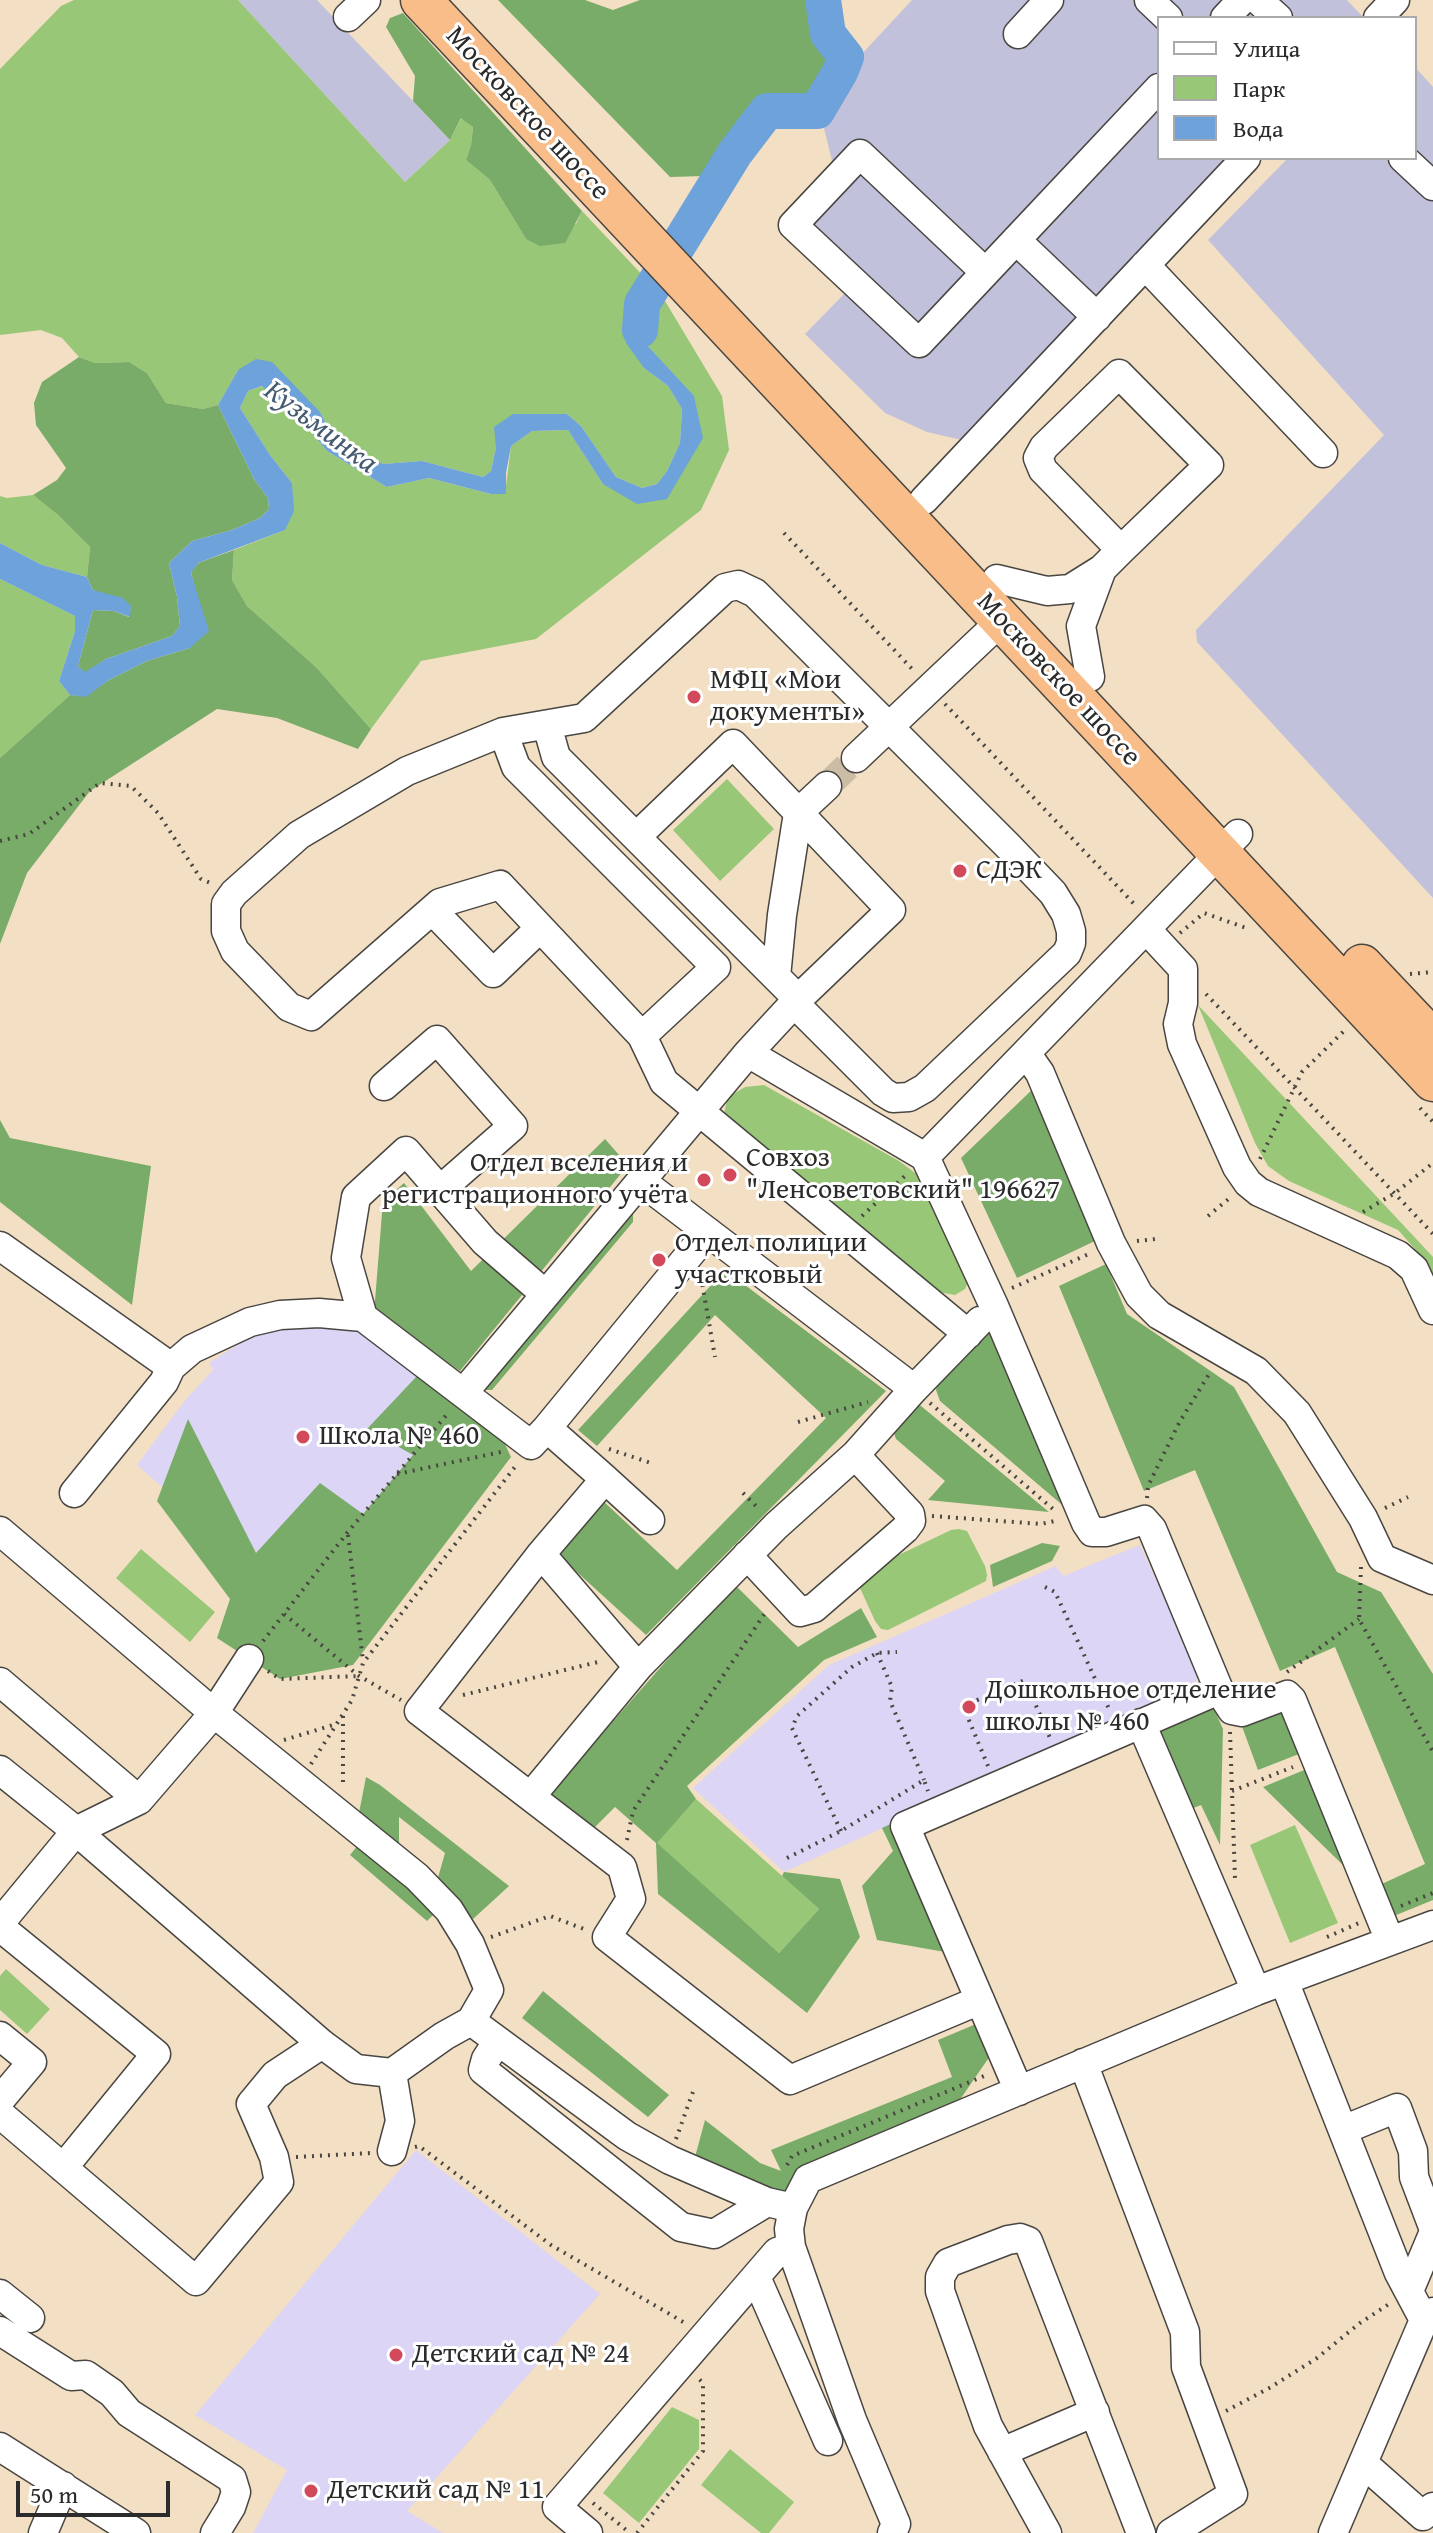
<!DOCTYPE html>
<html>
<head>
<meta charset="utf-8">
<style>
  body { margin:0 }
  #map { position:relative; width:1433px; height:2533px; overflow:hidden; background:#f3e0c4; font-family:"Gentium Book Plus",serif }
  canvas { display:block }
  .legend { position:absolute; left:1157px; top:16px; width:260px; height:144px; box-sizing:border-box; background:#fff; border:2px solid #aaa; margin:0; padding:10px 14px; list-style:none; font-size:24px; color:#2b2b2b }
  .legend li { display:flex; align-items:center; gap:16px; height:40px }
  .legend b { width:40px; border:2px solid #aaa }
  .scale { position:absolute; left:16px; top:2481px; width:154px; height:36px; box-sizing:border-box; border:4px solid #2b2b2b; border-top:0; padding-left:10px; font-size:24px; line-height:28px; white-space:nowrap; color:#2b2b2b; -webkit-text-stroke:6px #fff; paint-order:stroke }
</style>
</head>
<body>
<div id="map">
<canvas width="1433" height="2533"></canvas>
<ul class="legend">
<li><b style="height:10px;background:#fff"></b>Улица</li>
<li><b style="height:22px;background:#97c777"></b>Парк</li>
<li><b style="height:22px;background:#6da2da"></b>Вода</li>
</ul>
<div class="scale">50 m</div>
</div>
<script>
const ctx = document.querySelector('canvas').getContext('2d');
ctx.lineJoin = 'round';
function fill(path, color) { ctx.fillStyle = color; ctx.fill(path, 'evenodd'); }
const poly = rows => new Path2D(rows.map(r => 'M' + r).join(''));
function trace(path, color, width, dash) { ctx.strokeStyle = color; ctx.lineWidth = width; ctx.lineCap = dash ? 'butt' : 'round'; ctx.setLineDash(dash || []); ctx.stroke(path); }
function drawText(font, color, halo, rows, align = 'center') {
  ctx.font = font + ' "Gentium Book Plus",serif'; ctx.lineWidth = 6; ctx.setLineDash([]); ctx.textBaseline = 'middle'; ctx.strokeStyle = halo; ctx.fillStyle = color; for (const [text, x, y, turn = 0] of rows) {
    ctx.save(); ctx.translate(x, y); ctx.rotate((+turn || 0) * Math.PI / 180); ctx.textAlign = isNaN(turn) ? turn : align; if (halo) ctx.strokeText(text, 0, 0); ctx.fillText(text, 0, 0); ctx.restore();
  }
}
const built = poly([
  [318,1318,387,1334,471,1409,304,1611,137,1465,186,1399,213,1370,209,1363,262,1329],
  [1140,1545,1198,1671,1195,1690,784,1872,693,1788,829,1665,1056,1566,1063,1576],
  [416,2150,600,2294,407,2511,443,2533,253,2533,287,2470,195,2415]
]);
const industrial = poly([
  [238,0,317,0,450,140,405,182],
  [912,0,1347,0,1364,18,1159,18,1159,158,1230,158,962,440,927,432,885,413,805,334,845,293,779,226,832,161,822,120,846,71],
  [1415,67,1433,87,1433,898,1197,642,1196,630,1384,435,1208,240,1288,158,1415,158]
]);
const green = poly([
  [74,0,238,0,405,182,450,140,462,117,473,127,471,145,466,160,490,180,526,239,576,224,582,211,647,280,634,302,644,368,668,386,682,409,680,443,667,471,657,484,642,488,616,477,581,426,567,414,496,447,491,471,483,477,422,461,383,464,334,439,320,412,238,370,218,405,203,409,166,403,147,373,129,362,95,363,79,357,62,338,41,330,0,335,0,69,61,6],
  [662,296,722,396,729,450,701,510,536,639,421,661,371,729,316,667,247,606,232,580,234,550,285,530,292,483,270,455,240,408,248,391,263,386,301,420,327,451,387,487,429,478,491,494,505,494,511,446,532,431,568,430,603,484,667,499,693,396,646,344,649,310],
  [33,495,58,515,90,547,87,577,42,565,0,543,0,496,7,498],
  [0,579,75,616,75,631,59,681,70,695,0,758],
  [727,779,774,829,720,881,673,830],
  [1198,1005,1433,1257,1433,1276,1424,1259,1398,1230,1289,1181,1268,1166,1255,1143],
  [764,1085,899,1161,922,1178,971,1275,965,1289,955,1295,933,1291,724,1113,728,1097,745,1087],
  [959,1529,967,1531,985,1566,987,1575,986,1581,888,1630,881,1629,875,1621,860,1588,861,1573,951,1530],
  [141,1549,215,1612,190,1642,116,1578],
  [696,1799,819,1909,779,1953,656,1843],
  [1295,1825,1338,1923,1290,1943,1250,1845],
  [6,1969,50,2009,27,2034,0,2010,0,1976],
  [672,2407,699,2420,699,2449,639,2523,603,2493],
  [730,2449,794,2502,769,2533,761,2533,701,2485]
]);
const forest = poly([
  [498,0,585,0,613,10,640,0,811,0,814,18,831,60,829,73,821,85,811,93,760,96,705,176,670,177],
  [403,13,582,211,565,243,540,246,526,239,490,180,466,160,471,145,473,127,461,118,450,140,413,101,415,76,386,27,390,18],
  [79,357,95,363,129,362,147,373,166,403,203,409,218,405,254,479,268,498,269,509,260,518,232,530,192,541,169,563,177,597,180,626,172,636,106,659,85,673,78,666,93,610,114,611,129,617,131,606,93,590,87,577,90,547,58,515,33,495,57,480,66,468,36,425,34,403,42,382],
  [234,550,232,580,247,606,316,667,371,729,358,749,277,718,217,709,90,791,27,873,0,944,0,758,70,695,86,696,109,680,147,661,190,648,196,594,191,572,198,563],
  [1037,1085,1097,1240,1017,1278,961,1158],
  [0,1120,10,1138,151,1166,132,1305,0,1202],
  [605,1139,628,1165,460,1371,374,1313,383,1201,404,1183,471,1271],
  [624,1214,633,1214,633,1222,492,1390,484,1390,482,1384],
  [1106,1264,1127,1314,1234,1387,1337,1572,1381,1592,1433,1674,1433,1900,1384,1920,1371,1889,1425,1864,1335,1647,1280,1671,1195,1470,1144,1491,1059,1286],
  [725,1270,886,1391,646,1635,556,1553,602,1500,677,1570,826,1418,715,1315,597,1446,578,1430],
  [990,1330,1067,1509,940,1401,936,1390,939,1376],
  [417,1376,503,1440,511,1457,353,1665,280,1679,217,1638,230,1599,157,1501,188,1419,256,1553,320,1483,363,1514,413,1455,367,1429],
  [915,1401,1049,1512,928,1500,945,1481,896,1439,892,1428],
  [1042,1543,1060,1546,1052,1561,993,1587,990,1565],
  [734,1584,798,1647,861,1608,877,1637,824,1660,687,1786,696,1799,657,1843,779,1953,819,1909,782,1876,784,1872,840,1879,860,1937,807,2013,658,1894,656,1843,615,1807,592,1830,548,1795],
  [1208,1702,1215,1711,1223,1729,1220,1845,1201,1805,1186,1811,1154,1729],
  [1283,1704,1304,1752,1258,1770,1240,1721],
  [1309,1768,1349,1871,1263,1787],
  [366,1777,380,1785,509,1886,473,1919,437,1881,445,1853,399,1817,399,1851,359,1813],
  [893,1823,945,1952,877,1940,862,1886,893,1851,882,1828],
  [358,1845,436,1912,427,1921,350,1855],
  [543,1991,669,2095,648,2117,522,2018],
  [976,2024,990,2056,948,2117,785,2201,695,2157,705,2120,760,2163,781,2171,771,2150,952,2077,938,2040]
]);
const water = poly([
  [647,280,662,296,649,310,646,344,694,396,703,438,667,499,637,504,603,484,568,430,532,431,511,446,506,473,506,494,491,494,429,478,387,487,327,451,301,420,262,386,248,391,240,408,270,455,292,483,294,511,285,530,198,563,191,573,209,631,190,648,147,661,109,680,86,697,70,695,59,681,75,631,75,616,0,579,0,543,42,565,87,577,93,590,123,598,131,606,130,617,114,611,93,610,78,666,85,672,106,659,172,636,180,626,177,597,169,563,192,541,232,530,260,518,269,509,268,498,254,479,218,405,238,370,256,359,272,362,320,412,334,439,383,464,422,461,483,477,491,471,496,447,494,427,513,414,567,414,581,426,616,477,642,488,657,484,667,471,680,443,682,409,668,386,644,368,626,343,634,302]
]);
const river = poly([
  [640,330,642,304,735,153,767,111,817,111,840,72,846,57,828,34,823,0]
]);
const minorTunnel = poly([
  [827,786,856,758]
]);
const path = poly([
  [784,533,914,671],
  [945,704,1137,907],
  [0,841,29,834,100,783,131,786,158,813,201,879,213,884],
  [1180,933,1204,913,1249,929],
  [1410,974,1433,972],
  [1206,994,1433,1234],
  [1420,1108,1433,1122],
  [1260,1159,1302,1072,1346,1029],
  [1363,1212,1395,1193,1433,1163],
  [862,1216,908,1173],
  [1208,1216,1231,1197],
  [1137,1241,1156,1239],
  [701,1277,715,1357],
  [1012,1288,1091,1253],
  [930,1403,1054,1510],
  [798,1422,868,1402],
  [609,1449,651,1463],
  [397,1474,501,1452],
  [743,1493,759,1509],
  [1147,1498,1148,1486,1179,1423,1211,1371],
  [1385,1508,1408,1497],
  [932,1516,1041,1524,1059,1520],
  [348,1535,363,1661],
  [1361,1567,1359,1619,1433,1752],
  [1045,1587,1055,1592,1110,1711],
  [284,1614,359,1676,401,1700],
  [263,1641,347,1533,449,1412],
  [877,1653,892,1687,890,1701,924,1780],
  [268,1671,280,1679,359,1676],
  [1287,1672,1359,1619],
  [463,1695,602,1661],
  [343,1716,343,1787],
  [1230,1732,1235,1879],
  [284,1740,333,1725],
  [311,1764,352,1700,363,1663,518,1463],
  [988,1766,963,1706,1025,1680,1050,1738],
  [1232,1791,1293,1767],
  [841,1831,792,1728,797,1716,852,1667,877,1653,897,1652],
  [627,1840,633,1811,767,1610],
  [787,1858,841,1831,924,1780,928,1791],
  [1401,1906,1433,1893],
  [491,1937,550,1916,584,1929],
  [1327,1937,1359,1923],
  [676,2139,694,2089],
  [415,2147,419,2146,551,2245,685,2323],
  [296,2157,371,2153],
  [787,2165,792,2156,989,2074],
  [1226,2411,1271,2387,1317,2358,1360,2323,1389,2304],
  [593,2503,630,2533],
  [637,2533,703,2451,703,2383,699,2379]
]);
const minor = poly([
  [1149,0,1168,18],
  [1258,0,1278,18],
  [348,17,366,0],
  [1225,18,1242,0],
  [1378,18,1395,0],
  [1018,34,1049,0],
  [1403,158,1433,186],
  [1016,240,1097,317],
  [1145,265,1323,453],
  [985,272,860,154,793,225,919,343,1016,240,1159,88],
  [924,500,1246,158],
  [997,579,1047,591,1070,589,1102,569,1121,550,1209,465,1119,374,1044,447,1038,458,1043,470,1121,550],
  [1090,677,1081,626,1102,569],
  [547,725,556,757,798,999],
  [503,732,516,767,716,967,642,1036,664,1082,968,1334],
  [856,758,1002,620],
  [432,910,493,973,540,928],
  [1146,929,1183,969,1183,1003,1178,1024,1182,1044,1237,1167,1248,1183,1259,1192,1398,1255,1414,1269,1433,1310],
  [776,977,782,915,798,813,827,786],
  [642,1036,500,885,440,903,311,1016,289,1007,235,951,226,931,226,904,234,893,299,835,407,771,503,732,584,718,725,588,738,585,755,593,1008,846,1053,893,1066,914,1071,931,1071,943,1067,953,925,1088,909,1097,893,1098,883,1092,794,1003],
  [748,1053,925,1157,994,1306,1086,1523,1092,1532,1106,1532,1144,1520,1152,1529,1219,1690,1232,1710,1242,1712,1287,1695,1292,1700,1390,1941],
  [1026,1053,1040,1073,1111,1243,1139,1295,1159,1315,1256,1371,1297,1413,1363,1518,1382,1558,1433,1580],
  [384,1086,437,1040,513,1126,440,1190],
  [925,1157,1238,834],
  [641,1181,914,1389],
  [0,1246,171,1367,192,1349,250,1322,280,1315,319,1313,363,1317,531,1445,547,1428,605,1479,541,1554,419,1711,622,1867,631,1899,607,1937,790,2080,980,2000],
  [363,1317,346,1258,356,1197,406,1151,485,1242,545,1294],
  [464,1392,748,1053,798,999,891,910,733,744,636,837],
  [547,1428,708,1232],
  [605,1479,650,1520],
  [74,1493,164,1382,171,1367],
  [0,1531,214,1713,417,1877,449,1910,470,1944,489,1990,471,2021,627,2136,670,2160,767,2202,793,2208],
  [541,1554,638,1667],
  [747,1555,800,1612,814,1608,905,1529,911,1521,910,1514,855,1455],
  [0,1682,139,1800],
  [1141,1723,1256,1991],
  [0,1770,76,1831,322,2044,356,2069,392,2073,444,2036,471,2021],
  [531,1796,638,1667,776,1526,855,1455,914,1389,980,1321],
  [0,1923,76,1831,139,1800,214,1713,249,1659],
  [0,1927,156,2054,63,2168],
  [1284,1981,1399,2273,1424,2320],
  [0,2036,32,2062,0,2100],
  [498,2041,486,2059,483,2070,681,2227,714,2234,767,2202],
  [1083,2063,1185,2332,1186,2367,1233,2494,1171,2533],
  [1019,2091,905,1826,1219,1690],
  [0,2114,196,2281,279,2182,274,2157,251,2104,275,2075,322,2044],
  [1343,2130,1397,2108,1413,2151,1414,2177,1433,2227],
  [392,2151,400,2121,392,2073],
  [756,2277,828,2441],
  [1409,2291,1433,2234],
  [0,2294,30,2318],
  [0,2331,71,2376,86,2375,112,2393,129,2413,232,2479,236,2492,231,2507,215,2533],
  [0,2447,136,2533],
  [1002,2452,1095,2412],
  [1364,2464,1423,2516,1433,2507],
  [43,2533,63,2486],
  [588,2533,557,2507,777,2252,791,2247],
  [892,2533,896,2524,852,2420,791,2247,789,2229,793,2208,808,2179,1256,1991,1433,1925],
  [1047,2533,988,2426,940,2291,940,2277,948,2263,1008,2240,1020,2238,1028,2241,1141,2533],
  [1333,2533,1424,2320,1433,2312]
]);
const highway = poly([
  [421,0,1433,1081],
  [1362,965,1433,1040]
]);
const markers = [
  [694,697,8,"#d1495b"],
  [960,871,8,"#d1495b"],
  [730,1175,8,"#d1495b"],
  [704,1180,8,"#d1495b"],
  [659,1260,8,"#d1495b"],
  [303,1437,8,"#d1495b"],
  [969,1707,8,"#d1495b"],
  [396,2355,8,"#d1495b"],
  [311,2491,8,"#d1495b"]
];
const streetNames = [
  ["Московское шоссе",527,114,47],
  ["Московское шоссе",1058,680,47]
];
const poiNames = [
  ["МФЦ «Мои",710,681],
  ["документы»",710,713],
  ["СДЭК",976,871],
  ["Совхоз",746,1159],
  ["\"Ленсоветовский\" 196627",746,1191],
  ["Отдел вселения и",688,1164,"right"],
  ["регистрационного учёта",688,1196,"right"],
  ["Отдел полиции",675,1244],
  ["участковый",675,1276],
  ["Школа № 460",319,1437],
  ["Дошкольное отделение",985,1691],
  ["школы № 460",985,1723],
  ["Детский сад № 24",412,2355],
  ["Детский сад № 11",327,2491]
];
const waterNames = [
  ["Кузьминка",320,428,37]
];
fill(built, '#dcd5f6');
fill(industrial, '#c2c1dc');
fill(green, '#97c777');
fill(forest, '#79ac68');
fill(water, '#6da2da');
trace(river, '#6da2da', 36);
trace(minorTunnel, '#cbbca5', 28, [28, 14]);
trace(minor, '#494642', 31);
trace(highway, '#494642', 43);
trace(path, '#494642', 4, [2, 6]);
trace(minor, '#fff', 28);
trace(highway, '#f8bd88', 40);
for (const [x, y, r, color] of markers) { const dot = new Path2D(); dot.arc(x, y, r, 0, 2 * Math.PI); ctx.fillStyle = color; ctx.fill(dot); trace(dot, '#fff', 3); }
drawText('28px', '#2b2b2b', '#fff', streetNames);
drawText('28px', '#2b2b2b', '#fff', poiNames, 'left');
drawText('italic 30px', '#455b71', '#fff', waterNames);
</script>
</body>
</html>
